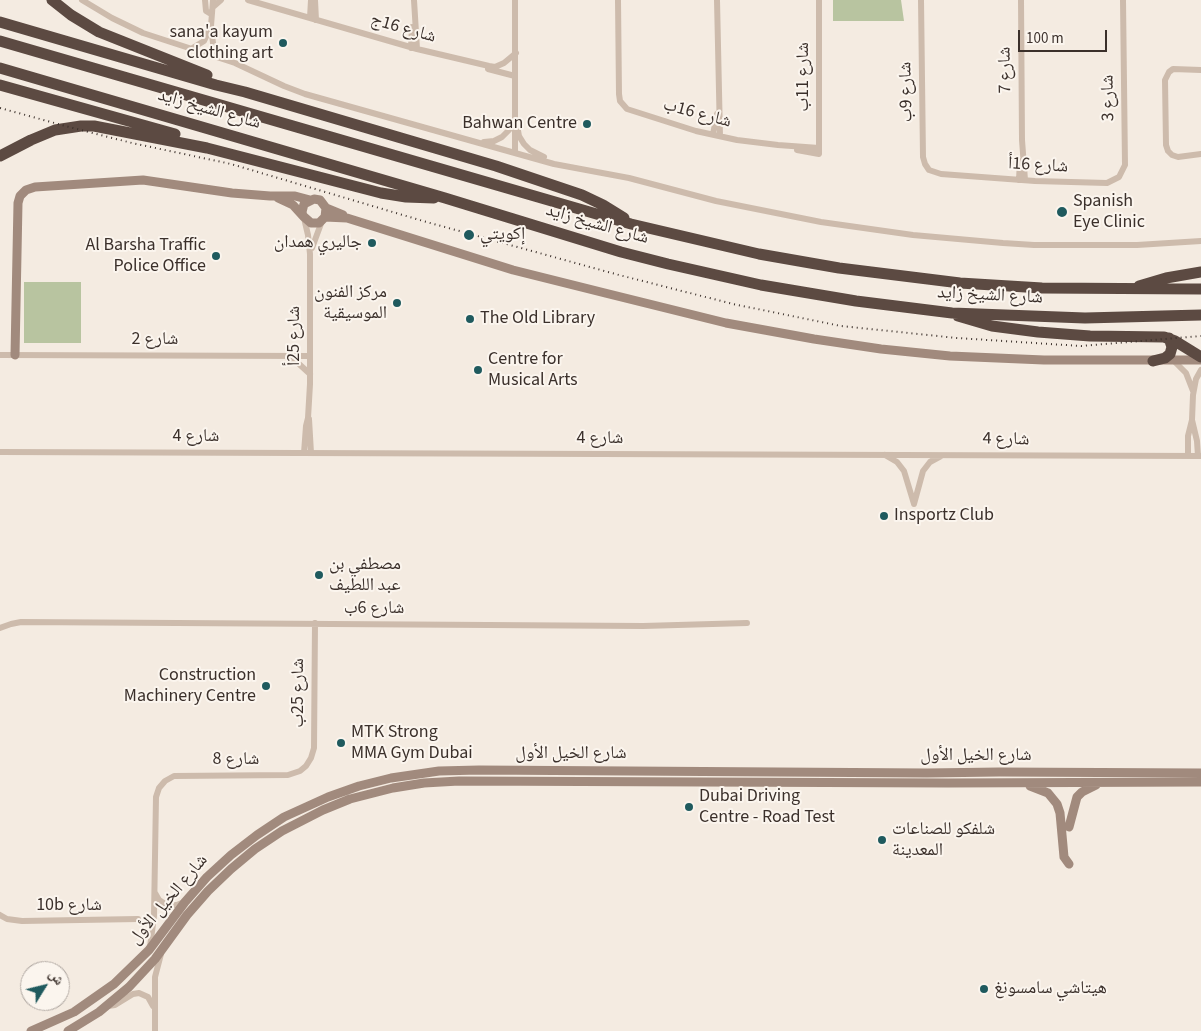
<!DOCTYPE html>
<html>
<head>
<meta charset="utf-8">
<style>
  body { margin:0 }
  #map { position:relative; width:1201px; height:1031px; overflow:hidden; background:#f4ebe1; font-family:"Source Sans 3","Noto Naskh Arabic",sans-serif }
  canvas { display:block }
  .north { position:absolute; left:20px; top:961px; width:50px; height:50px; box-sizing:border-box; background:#fbf5ee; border:1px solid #aea6a0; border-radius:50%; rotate:54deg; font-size:14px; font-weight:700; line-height:20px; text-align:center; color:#3b302b }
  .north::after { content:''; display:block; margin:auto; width:18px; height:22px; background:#1f5a5e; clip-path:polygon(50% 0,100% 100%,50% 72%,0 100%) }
  .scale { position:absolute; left:1018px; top:30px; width:89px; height:22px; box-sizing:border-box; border:2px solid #3b302b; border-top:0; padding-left:6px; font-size:15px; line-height:18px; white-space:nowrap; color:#3b302b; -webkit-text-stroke:4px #fbf5ee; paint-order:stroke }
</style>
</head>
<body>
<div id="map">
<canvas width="1201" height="1031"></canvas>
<div class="north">ش</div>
<div class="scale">100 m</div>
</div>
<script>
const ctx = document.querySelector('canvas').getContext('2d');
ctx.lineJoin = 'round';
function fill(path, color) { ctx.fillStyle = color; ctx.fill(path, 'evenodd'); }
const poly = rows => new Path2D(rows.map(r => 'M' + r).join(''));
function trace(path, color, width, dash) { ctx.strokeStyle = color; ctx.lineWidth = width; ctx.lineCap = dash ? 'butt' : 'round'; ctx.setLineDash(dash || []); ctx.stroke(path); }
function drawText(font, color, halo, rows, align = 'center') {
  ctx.font = font + ' "Source Sans 3","Noto Naskh Arabic",sans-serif'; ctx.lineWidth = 4; ctx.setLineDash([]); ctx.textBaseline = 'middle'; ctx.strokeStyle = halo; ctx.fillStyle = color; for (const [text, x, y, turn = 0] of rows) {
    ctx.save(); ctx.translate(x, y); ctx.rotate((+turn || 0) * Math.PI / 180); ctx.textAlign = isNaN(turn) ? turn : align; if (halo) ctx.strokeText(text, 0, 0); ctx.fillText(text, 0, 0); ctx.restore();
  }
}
const green = poly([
  [833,0,901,0,904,21,833,21],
  [24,282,81,282,81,343,24,343]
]);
const street = poly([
  [82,0,112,18,143,33,235,63,284,86,305,94,554,164,629,178,716,201,821,222,913,235,1003,243,1034,245,1137,245,1201,241],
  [205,0,206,11,211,14],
  [213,0,211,26,213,43,214,49,221,57],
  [248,0,417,49,489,66,495,67,504,63,516,53],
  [315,0,316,20],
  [414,0,417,49],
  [618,0,619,94,620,101,627,109,696,131,737,140,778,145,819,148],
  [717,0,720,136],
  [921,0,923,157,925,164,929,170,941,174,1035,181,1107,183,1119,177,1125,165,1123,0],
  [1021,0,1022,140,1025,180],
  [213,7,221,0],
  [310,18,311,0],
  [411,48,412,27],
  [191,49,204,41,211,26],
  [488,69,515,76],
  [1201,70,1173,69,1169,72,1165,80,1166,145,1168,151,1172,155,1178,157,1201,154],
  [517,125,519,136,524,144,530,150,544,157],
  [713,134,717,114],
  [484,142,494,141,502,137,509,130,513,122],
  [797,150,819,154,819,0],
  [515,152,515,0],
  [1019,180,1020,161],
  [304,218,308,235,310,254,310,384,308,418,306,426,304,453],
  [312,248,322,221],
  [0,355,310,356],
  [287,357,299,364,310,374],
  [1174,361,1186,373,1193,391],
  [309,419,311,453],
  [1192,420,1197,441,1198,456],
  [0,452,1201,456],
  [885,455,897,462,904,471,914,504],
  [1188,456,1188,436,1192,420,1193,395,1196,379,1201,370],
  [914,504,923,471,930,462,941,456],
  [0,628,11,624,21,622,643,626,747,623],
  [155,893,159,900,167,905,177,905,184,902],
  [0,915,7,919,22,921,138,919],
  [150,947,154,916,156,797,159,788,165,781,174,776,288,775,300,771,306,766,311,758,314,748,315,623],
  [108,1006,115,1005,133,994,139,993,148,997,153,1006],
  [155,1031,155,977,161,954]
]);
const secondary = poly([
  [278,198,293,205,303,216],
  [326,208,325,217,319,223,311,223,303,216,302,212,304,204,314,199,320,200,326,208,343,215],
  [325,217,347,218,513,270,605,293,726,323,814,339,881,349,950,356,1044,360,1201,360],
  [15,355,18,203,20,196,26,190,35,187,143,180,232,193,270,196,295,196,310,200],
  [1030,786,1048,793,1057,804,1060,813,1064,857,1069,864],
  [1069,827,1077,797,1082,792,1096,785],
  [31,1031,74,1012,114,984,149,950,185,902,207,877,231,855,257,835,284,817,328,797,359,786,391,778,439,771,479,770,927,773,999,772,1201,773],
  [68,1031,99,1012,129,987,155,959,187,915,208,891,231,869,255,849,282,831,323,810,350,799,393,788,424,783,459,781,948,783,1201,782]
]);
const highway = poly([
  [52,0,71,15,99,32,207,75],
  [0,22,216,85,245,92,496,166,582,195,603,205,624,218],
  [0,41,631,224,759,254,839,268,960,283,1042,288,1201,289],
  [0,68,445,198,621,252,668,264,761,285,856,301,952,313,1085,318,1201,315],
  [0,85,175,134],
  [0,156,31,140,55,130,81,126,94,126,207,148,381,193,406,197,434,198],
  [1139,286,1166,278,1201,272],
  [958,316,992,326,1038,332,1090,336,1164,337,1175,341,1201,357],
  [1153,361,1165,358,1170,354,1172,347,1169,338]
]);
const rail = poly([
  [0,108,69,127,132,143,231,164,423,221,619,275,733,304,841,326,957,338,1081,346,1201,336]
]);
const markers = [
  [283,43,5,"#1f5a5e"],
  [587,124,5,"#1f5a5e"],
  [1062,212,6,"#1f5a5e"],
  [469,235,6,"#1f5a5e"],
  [372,243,5,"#1f5a5e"],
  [216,256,5,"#1f5a5e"],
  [397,303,5,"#1f5a5e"],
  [470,319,5,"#1f5a5e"],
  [478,370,5,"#1f5a5e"],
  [884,516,5,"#1f5a5e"],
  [319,575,5,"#1f5a5e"],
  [266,686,5,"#1f5a5e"],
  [341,743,5,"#1f5a5e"],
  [689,807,5,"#1f5a5e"],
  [882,840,5,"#1f5a5e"],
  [984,989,5,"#1f5a5e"]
];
const streetNames = [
  ["شارع 16ج",403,29,16],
  ["شارع 7",1006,70,-91],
  ["شارع 11ب",804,77,-90],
  ["شارع 9ب",907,92,-91],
  ["شارع 3",1109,98,-91],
  ["شارع الشيخ زايد",209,110,16],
  ["شارع 16ب",697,114,15],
  ["شارع 16أ",1038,166,3],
  ["شارع الشيخ زايد",597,225,16],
  ["شارع الشيخ زايد",990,296,3],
  ["شارع 25أ",295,336,-90],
  ["شارع 2",155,340],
  ["شارع 4",196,437],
  ["شارع 4",600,439],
  ["شارع 4",1006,440,1],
  ["شارع 6ب",374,609],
  ["شارع 25ب",299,693,-90],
  ["شارع الخيل الأول",571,754],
  ["شارع الخيل الأول",976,756],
  ["شارع 8",236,760],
  ["شارع الخيل الأول",169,900,-50],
  ["10b شارع",69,906]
];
const poiNames = [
  ["sana'a kayum",273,33,"right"],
  ["clothing art",273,54,"right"],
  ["Bahwan Centre",577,124,"right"],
  ["Spanish",1073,202],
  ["Eye Clinic",1073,223],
  ["إكويتي",480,235],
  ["جاليري همدان",362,243,"right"],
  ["Al Barsha Traffic",206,246,"right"],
  ["Police Office",206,267,"right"],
  ["مركز الفنون",387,293,"right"],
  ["الموسيقية",387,314,"right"],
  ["The Old Library",480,319],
  ["Centre for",488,360],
  ["Musical Arts",488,381],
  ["Insportz Club",894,516],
  ["مصطفي بن",329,565],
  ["عبد اللطيف",329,586],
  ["Construction",256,676,"right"],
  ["Machinery Centre",256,697,"right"],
  ["MTK Strong",351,733],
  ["MMA Gym Dubai",351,754],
  ["Dubai Driving",699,797],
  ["Centre - Road Test",699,818],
  ["شلفكو للصناعات",892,830],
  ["المعدينة",892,851],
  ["هيتاشي سامسونغ",994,989]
];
fill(green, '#b8c4a0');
trace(street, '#cdbbac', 6);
trace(secondary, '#a18a7d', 9);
trace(highway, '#5c4a42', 11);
trace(rail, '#3b302b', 2, [1, 4]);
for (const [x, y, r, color] of markers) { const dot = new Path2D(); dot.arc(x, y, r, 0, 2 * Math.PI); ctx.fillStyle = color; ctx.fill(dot); trace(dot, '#fbf5ee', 2); }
drawText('18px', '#3b302b', '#fbf5ee', streetNames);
drawText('18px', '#3b302b', '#fbf5ee', poiNames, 'left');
</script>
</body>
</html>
